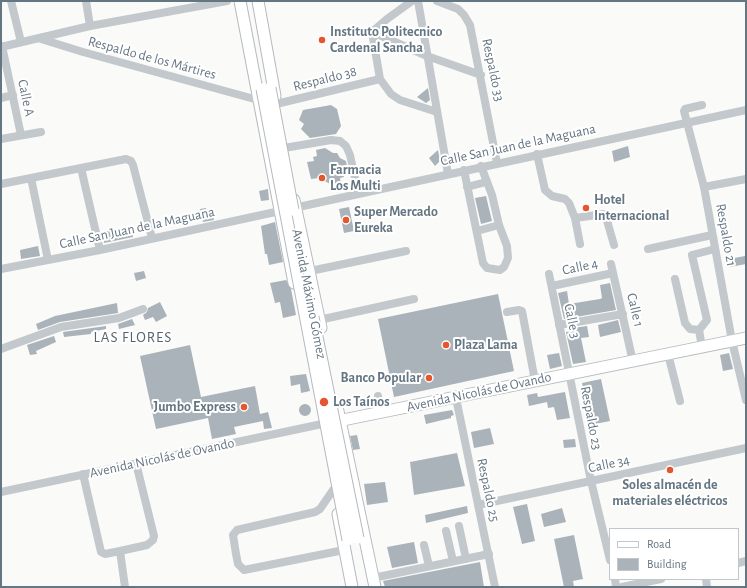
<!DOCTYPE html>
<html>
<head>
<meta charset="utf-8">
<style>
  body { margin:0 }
  #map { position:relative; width:747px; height:588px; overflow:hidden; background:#fafaf8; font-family:"Alegreya Sans",sans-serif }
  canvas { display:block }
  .frame { position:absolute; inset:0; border:2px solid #657683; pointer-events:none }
  .legend { position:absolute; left:609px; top:528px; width:130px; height:52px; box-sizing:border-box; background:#fff; border:1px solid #c1c8cd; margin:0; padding:5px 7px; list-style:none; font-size:12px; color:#657683 }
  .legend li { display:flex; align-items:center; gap:8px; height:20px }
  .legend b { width:20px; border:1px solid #c1c8cd }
</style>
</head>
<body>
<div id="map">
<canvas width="747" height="588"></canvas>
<div class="frame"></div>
<ul class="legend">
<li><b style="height:5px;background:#fff"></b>Road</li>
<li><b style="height:11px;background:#aab3b9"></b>Building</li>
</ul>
</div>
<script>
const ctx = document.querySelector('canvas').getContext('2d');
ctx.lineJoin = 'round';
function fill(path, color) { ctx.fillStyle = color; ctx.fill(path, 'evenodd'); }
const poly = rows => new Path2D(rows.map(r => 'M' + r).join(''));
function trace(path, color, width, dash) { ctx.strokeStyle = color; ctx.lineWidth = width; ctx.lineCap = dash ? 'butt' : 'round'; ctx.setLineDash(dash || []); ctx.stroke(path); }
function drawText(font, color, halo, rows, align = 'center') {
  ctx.font = font + ' "Alegreya Sans",sans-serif'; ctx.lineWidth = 4; ctx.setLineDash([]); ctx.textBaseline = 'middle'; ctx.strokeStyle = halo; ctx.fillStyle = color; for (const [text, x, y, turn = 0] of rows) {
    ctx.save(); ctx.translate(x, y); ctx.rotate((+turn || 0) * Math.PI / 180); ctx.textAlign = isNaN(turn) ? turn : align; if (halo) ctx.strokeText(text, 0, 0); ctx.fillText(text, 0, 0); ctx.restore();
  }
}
const building = poly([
  [428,88,430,100,426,103,417,97],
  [331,105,337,109,341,126,336,134,310,138,301,129,304,124,299,120,303,110],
  [628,146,630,157,614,162,612,151],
  [325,148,333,153,337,153,340,158,346,161,348,173,343,174,344,177,340,178,341,184,332,185,319,178,311,179,307,162,314,161,313,157,317,156,316,150],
  [438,150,440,161,435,166,429,158],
  [268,189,269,200,261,201,259,191],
  [486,196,492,221,481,224,475,198],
  [349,207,354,231,344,233,339,209],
  [206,208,206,210,212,209,214,220,203,222,200,209],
  [275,222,283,262,269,265,267,254,265,254,261,226],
  [127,227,131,227,133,237,104,243,102,232],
  [38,246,40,256,21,259,20,250],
  [745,256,746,264,730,267,729,259],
  [144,271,146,278,136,281,134,273],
  [286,280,291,289,296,315,283,318,280,302,275,303,270,283],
  [610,283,616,310,564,319,558,293,567,291,569,304,600,299,602,298,600,285],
  [498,294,514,371,394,397,378,319],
  [160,302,167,316,156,322,153,317,145,320,143,315,147,312,148,308],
  [117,303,118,313,60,322,38,330,36,324,55,316],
  [132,319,135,325,119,329,118,324],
  [618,320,621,332,600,337,598,325],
  [106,326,106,329,91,332,91,334,64,337,63,332],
  [587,326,589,337,581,338,586,362,573,364,566,332,573,331,573,328],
  [54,336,56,342,36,351,37,354,30,355,27,345],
  [190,345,201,397,255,386,260,414,268,412,272,428,264,429,263,421,234,427,236,434,212,439,208,418,156,429,140,356],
  [559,353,562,366,550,369,547,355],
  [729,353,733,369,723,371,720,355],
  [306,374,310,391,301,393,300,384,291,386,290,376],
  [601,379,610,421,590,425,582,383],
  [565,392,570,418,557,420,554,407,548,408,547,402,529,406,527,395,537,393,538,397],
  '299 410a6 6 0 1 1 12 0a6 6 0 1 1-12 0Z',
  [452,410,454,415,451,416,451,418,426,424,424,415],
  [490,428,494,444,474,448,471,432],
  [357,435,360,449,353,450,350,436],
  [575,439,576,447,564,448,563,440],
  [457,453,465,486,414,495,410,462],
  [385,482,388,502,367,505,364,484],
  [527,504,535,541,522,544,513,507],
  [467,506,468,513,426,523,425,515],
  [562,508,566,522,544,527,541,514],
  [574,535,583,579,573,581,574,587,564,587,554,539],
  [414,542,418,563,392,568,387,547],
  [480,562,484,587,385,587,383,581]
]);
const minor = poly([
  [11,1,21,42],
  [86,1,90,26],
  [412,1,387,19,372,32,380,79,391,94,400,100,437,112],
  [418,1,448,174],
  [437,1,458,9,464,15,470,25,497,163],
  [372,32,427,56,481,75],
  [41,39,83,52,258,100],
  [2,46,21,135],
  [1,47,90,26,227,1],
  [1,98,13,95],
  [276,104,380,79],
  [702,105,685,109,684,111,704,187,732,341,746,400],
  [1,139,41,132],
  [284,148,331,140,340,141,346,146,350,155,358,192],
  [537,154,545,190,552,196,565,199,569,203,575,218,604,214,606,217,614,245],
  [81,168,100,250],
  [464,170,483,263,487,268,500,270,504,267,508,258,507,246,499,225,492,195,481,166],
  [31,178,48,260],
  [1,184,126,159,131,161,133,165,152,238],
  [467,187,486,182],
  [704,187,746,179],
  [575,218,580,244],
  [477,231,499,225],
  [648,249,712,235],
  [611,264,633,362],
  [1,269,100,250,746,110],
  [315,270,406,251],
  [549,274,591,481,610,560],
  [675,279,685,323,690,329,699,330,707,320,692,255,715,249],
  [552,286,613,273],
  [507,312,519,310,522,311,535,381],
  [319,320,414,299],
  [559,325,623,314],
  [699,330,702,347],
  [1,349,61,327,119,318,143,309],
  [668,354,680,401],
  [378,396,381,413],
  [456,398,495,587],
  [83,474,101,552,105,554,120,551,125,587],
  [333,490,320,509,315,512,237,530,233,535,236,554,238,564,244,570,344,550],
  [1,492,322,424],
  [478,505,746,448],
  [459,526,466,559],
  [446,531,453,561],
  [424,545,429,566],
  [120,551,147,545,153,540,154,536,136,463],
  [738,563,746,561],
  [373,578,489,554],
  [615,579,616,587],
  [706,579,707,587],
  [622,587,661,579]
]);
const major = poly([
  [240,1,294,283],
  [258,1,275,96],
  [294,200,321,328],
  [338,411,375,587],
  [333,422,746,338],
  [338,514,352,587]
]);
const majorBridge = poly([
  [270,88,293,210],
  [262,89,348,540],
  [313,317,358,538]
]);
const markers = [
  [322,40,4,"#e4572e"],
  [322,178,4,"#e4572e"],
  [586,208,4,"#e4572e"],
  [346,220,4,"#e4572e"],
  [446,345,4,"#e4572e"],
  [429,378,4,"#e4572e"],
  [324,402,5,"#e4572e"],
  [244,407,4,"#e4572e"],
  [670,470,4,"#e4572e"]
];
const poiNames = [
  ["Instituto Politecnico",330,32],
  ["Cardenal Sancha",330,48],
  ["Farmacia",330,170],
  ["Los Multi",330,186],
  ["Hotel",594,200],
  ["Internacional",594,216],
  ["Super Mercado",354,212],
  ["Eureka",354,228],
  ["Plaza Lama",454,345],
  ["Banco Popular",421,378,"right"],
  ["Los Taínos",333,402],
  ["Jumbo Express",236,407,"right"],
  ["Soles almacén de",670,485,"center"],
  ["materiales eléctricos",670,501,"center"]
];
const streetNames = [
  ["Respaldo de los Mártires",152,58,15],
  ["Respaldo 33",493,70,78],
  ["Respaldo 38",325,79,-14],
  ["Calle A",26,98,78],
  ["Calle San Juan de la Maguana",518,145,-12],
  ["Calle San Juan de la Maguana",137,228,-12],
  ["Respaldo 21",726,235,80],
  ["Calle 4",580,267,-12],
  ["Avenida Máximo Gómez",309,294,79],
  ["Calle 1",635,310,77],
  ["Calle 3",572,321,78],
  ["Avenida Nicolás de Ovando",479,392,-12],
  ["Respaldo 23",591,418,79],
  ["Avenida Nicolás de Ovando",162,458,-12],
  ["Calle 34",609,464,-12],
  ["Respaldo 25",488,490,78]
];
const neighbourhoodNames = [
  ["LAS FLORES",133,337]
];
fill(building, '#aab3b9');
trace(major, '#b5babe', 13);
trace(minor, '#c3c8cc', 8);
trace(major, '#fff', 11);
trace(majorBridge, '#b5babe', 13, []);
trace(majorBridge, '#fff', 11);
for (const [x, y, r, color] of markers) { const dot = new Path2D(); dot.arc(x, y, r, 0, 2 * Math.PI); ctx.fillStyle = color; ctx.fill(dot); trace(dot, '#fff', 1.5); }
drawText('bold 14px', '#657683', '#fff', poiNames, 'left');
drawText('14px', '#657683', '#fff', streetNames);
ctx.letterSpacing = '1px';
drawText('15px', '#57646e', '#fff', neighbourhoodNames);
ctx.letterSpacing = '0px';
</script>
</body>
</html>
